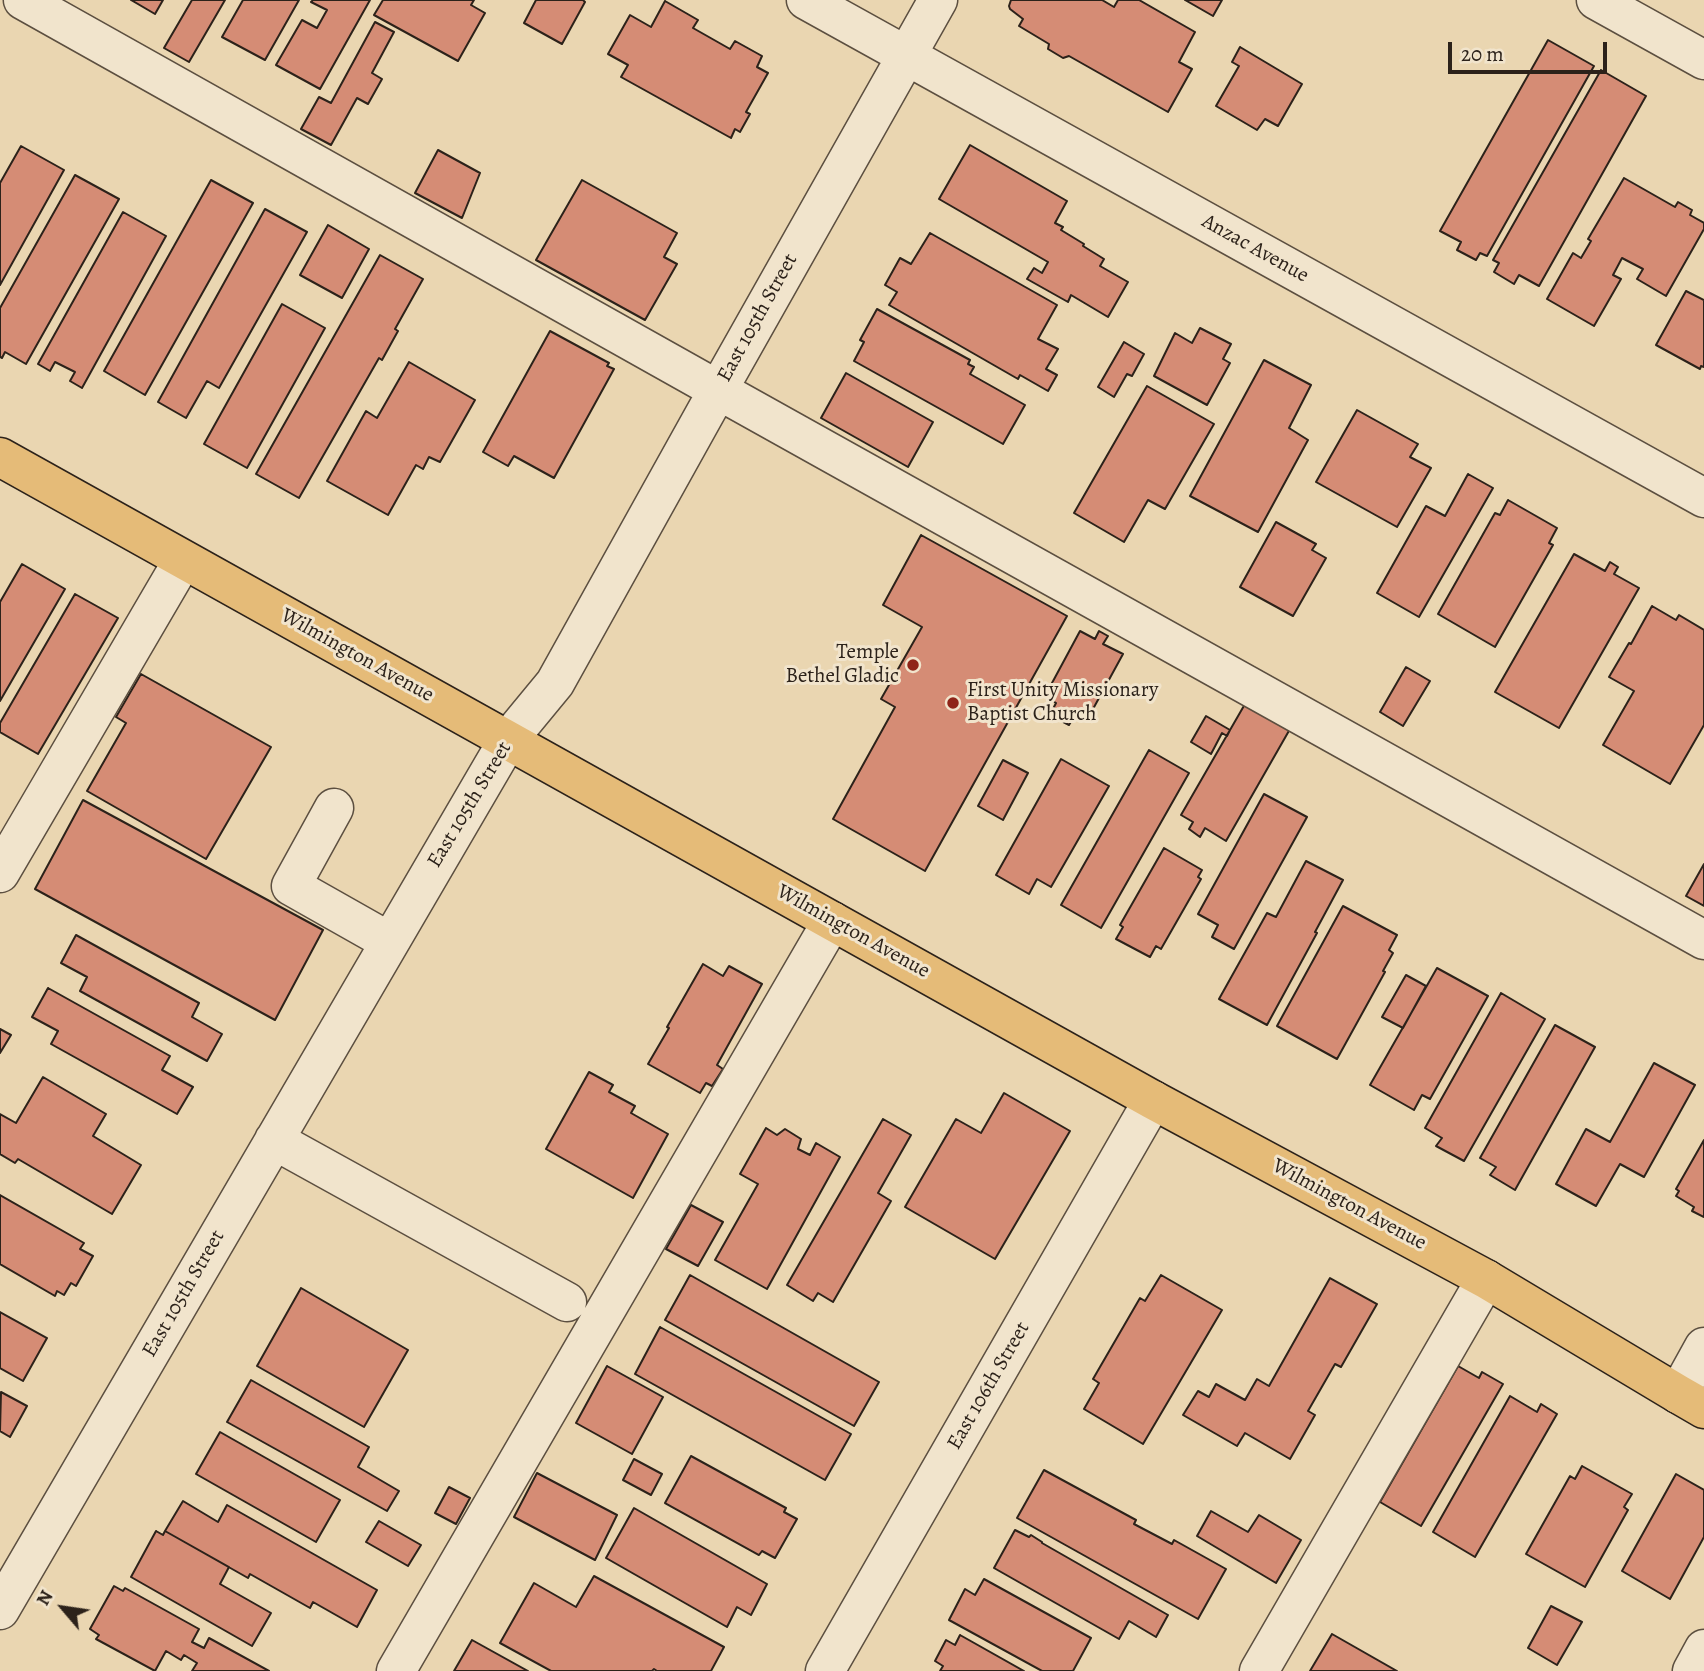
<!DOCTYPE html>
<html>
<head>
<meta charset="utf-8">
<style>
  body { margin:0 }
  #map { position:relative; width:1704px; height:1671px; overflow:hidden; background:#ead6b1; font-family:Alegreya,serif }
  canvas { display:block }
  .north { position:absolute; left:28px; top:1573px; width:70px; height:70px; -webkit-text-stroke:5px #f1e4cc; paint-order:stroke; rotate:299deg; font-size:19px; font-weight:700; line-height:28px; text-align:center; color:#2c221a }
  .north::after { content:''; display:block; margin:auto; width:24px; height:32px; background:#2c221a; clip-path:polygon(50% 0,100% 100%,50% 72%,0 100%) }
  .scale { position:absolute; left:1448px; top:42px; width:159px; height:32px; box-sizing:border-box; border:4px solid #2c221a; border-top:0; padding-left:9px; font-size:21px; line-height:24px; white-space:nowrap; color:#2c221a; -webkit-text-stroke:5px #f1e4cc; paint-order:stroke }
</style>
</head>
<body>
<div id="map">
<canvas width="1704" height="1671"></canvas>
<div class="north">N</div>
<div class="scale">20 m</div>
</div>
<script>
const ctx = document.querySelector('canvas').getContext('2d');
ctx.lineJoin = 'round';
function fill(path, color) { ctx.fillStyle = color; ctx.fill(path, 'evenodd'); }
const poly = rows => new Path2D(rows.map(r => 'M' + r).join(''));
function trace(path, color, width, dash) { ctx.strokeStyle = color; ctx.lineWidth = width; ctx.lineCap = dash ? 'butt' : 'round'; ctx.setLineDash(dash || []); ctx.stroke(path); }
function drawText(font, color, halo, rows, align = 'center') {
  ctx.font = font + ' Alegreya,serif'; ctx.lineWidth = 6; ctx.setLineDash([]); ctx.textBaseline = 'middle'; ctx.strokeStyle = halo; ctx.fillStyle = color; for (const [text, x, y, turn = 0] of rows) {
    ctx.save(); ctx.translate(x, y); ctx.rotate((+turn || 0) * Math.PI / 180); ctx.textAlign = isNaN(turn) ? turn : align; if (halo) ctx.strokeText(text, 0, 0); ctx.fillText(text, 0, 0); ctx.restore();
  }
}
const building = poly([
  [131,0,163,0,155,14,131,0],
  [192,0,225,0,189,62,164,48,192,0],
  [243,0,299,0,265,60,222,37,243,0],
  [313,0,370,0,320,89,276,65,302,20,317,28,327,10,311,2,313,0],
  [383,0,474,0,471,5,485,13,458,61,374,15,383,0],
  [536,0,583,0,585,2,562,44,524,23,536,0],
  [1011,0,1102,0,1114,7,1118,0,1139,0,1195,32,1179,62,1192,69,1168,112,1069,56,1063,58,1048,49,1049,44,1019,26,1023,19,1010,9,1009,6,1011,0],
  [1185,0,1222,0,1213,16,1185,0],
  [665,1,698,20,693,28,730,49,735,41,762,56,757,67,768,73,746,112,750,114,740,132,735,129,731,138,621,77,628,65,608,54,630,15,651,27,665,1],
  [375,22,394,32,372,73,382,79,368,104,357,98,331,145,301,129,319,97,331,103,375,22],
  [1548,40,1594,66,1487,256,1480,253,1476,260,1457,250,1461,242,1440,231,1548,40],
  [1240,47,1302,84,1278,126,1265,119,1257,130,1216,106,1239,66,1232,62,1240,47],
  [1601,70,1646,96,1539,286,1519,275,1514,284,1494,272,1499,263,1493,260,1601,70],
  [970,145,1067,201,1055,223,1063,227,1061,230,1084,244,1083,246,1104,259,1100,266,1128,282,1108,317,1071,295,1068,302,1027,279,1034,268,1042,273,1048,262,939,199,970,145],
  [21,146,64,170,0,285,0,183,21,146],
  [438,150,480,173,462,218,415,193,438,150],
  [75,175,119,199,26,364,5,352,2,358,0,357,0,308,75,175],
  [1624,178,1675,207,1678,202,1692,210,1690,215,1704,223,1704,229,1666,296,1637,279,1643,269,1622,258,1613,275,1621,279,1594,326,1547,299,1573,253,1581,258,1591,241,1588,239,1624,178],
  [211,180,253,203,145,395,104,371,211,180],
  [582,180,677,233,664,257,677,264,645,320,536,260,582,180],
  [265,209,307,232,219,388,207,381,186,418,158,402,265,209],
  [123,212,166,236,82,388,70,381,75,372,55,362,50,371,38,364,123,212],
  [328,225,369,249,342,298,300,275,328,225],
  [930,233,1057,305,1038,339,1058,349,1046,369,1057,375,1048,391,1020,375,1018,379,889,305,897,292,885,285,900,258,911,264,930,233],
  [380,255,423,279,395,329,398,331,382,360,379,358,299,498,256,474,380,255],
  [1686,291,1704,300,1704,367,1701,366,1700,369,1656,345,1686,291],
  [282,304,325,328,247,468,204,444,282,304],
  [877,309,970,360,968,364,974,367,970,374,1025,405,1003,444,854,361,864,342,860,340,877,309],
  [1200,328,1231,344,1223,359,1230,363,1207,405,1154,376,1175,333,1192,343,1200,328],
  [550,331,609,363,607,366,614,369,554,478,514,456,508,466,483,452,550,331],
  [1124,342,1144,354,1132,376,1127,374,1114,397,1098,387,1124,342],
  [1264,360,1311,385,1289,428,1308,440,1258,532,1190,496,1264,360],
  [409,362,475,400,440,462,429,457,423,469,416,465,388,515,327,481,366,411,377,418,409,362],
  [846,373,933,422,908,467,821,418,846,373],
  [1147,386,1214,424,1165,509,1148,500,1124,542,1074,513,1147,386],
  [1357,410,1418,444,1410,457,1431,468,1397,527,1316,482,1357,410],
  [1468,474,1493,488,1419,617,1377,593,1426,506,1445,516,1468,474],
  [1508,500,1557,528,1549,543,1553,545,1495,647,1438,614,1495,513,1500,515,1508,500],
  [1276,522,1316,544,1312,550,1326,558,1293,616,1240,587,1276,522],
  [921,535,1067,616,925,871,833,819,895,707,881,699,922,627,883,605,921,535],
  [1574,554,1605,571,1610,562,1618,567,1614,574,1639,588,1559,728,1495,692,1574,554],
  [22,564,65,589,0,701,0,602,22,564],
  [75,594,118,618,38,754,0,732,0,723,75,594],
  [1652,606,1676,620,1679,615,1704,630,1704,725,1670,784,1603,745,1634,691,1609,677,1629,643,1631,644,1652,606],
  [1080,631,1095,639,1099,631,1108,636,1103,644,1123,654,1087,720,1076,713,1069,725,1050,715,1056,703,1045,696,1080,631],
  [1406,667,1430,681,1403,726,1380,712,1406,667],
  [141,674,271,747,206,859,87,791,126,723,116,717,141,674],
  [1245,704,1290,729,1226,841,1205,828,1200,837,1189,829,1193,822,1181,815,1245,704],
  [1206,716,1230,730,1227,736,1222,733,1211,754,1191,742,1206,716],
  [1149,750,1189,773,1101,928,1061,905,1149,750],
  [1061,759,1109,786,1051,887,1037,879,1029,894,996,875,1061,759],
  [1003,760,1028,773,1003,820,978,806,1003,760],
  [1264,794,1307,817,1234,949,1212,937,1218,925,1198,914,1264,794],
  [83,800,323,930,275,1020,35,889,83,800],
  [1164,848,1202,870,1198,877,1201,879,1161,949,1156,946,1150,957,1116,939,1123,927,1120,925,1164,848],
  [1306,861,1343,880,1315,932,1317,933,1267,1025,1219,999,1267,913,1276,917,1306,861],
  [1704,864,1704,906,1686,896,1704,864],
  [1343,906,1397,935,1389,950,1393,953,1383,971,1385,972,1337,1059,1277,1026,1343,906],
  [76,935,199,1003,192,1017,222,1034,207,1061,80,991,87,977,61,963,76,935],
  [703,964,723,976,729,966,762,984,717,1065,723,1069,712,1086,706,1083,700,1093,648,1064,669,1028,667,1027,703,964],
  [1437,968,1488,996,1430,1099,1422,1095,1414,1110,1370,1085,1437,968],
  [1406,975,1426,986,1403,1028,1382,1017,1406,975],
  [48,988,170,1056,162,1070,193,1087,177,1114,51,1044,58,1031,32,1017,48,988],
  [1501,993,1545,1019,1464,1161,1436,1146,1442,1138,1425,1128,1501,993],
  [1555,1025,1595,1047,1515,1190,1490,1175,1496,1167,1480,1158,1555,1025],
  [0,1029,11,1035,0,1053,0,1029],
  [1654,1063,1695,1085,1644,1177,1620,1164,1596,1206,1556,1184,1586,1129,1610,1142,1654,1063],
  [589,1072,613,1085,609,1092,635,1106,631,1113,668,1134,633,1198,546,1149,589,1072],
  [43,1077,106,1114,93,1136,141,1165,112,1214,18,1159,15,1163,0,1154,0,1114,16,1123,43,1077],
  [1004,1093,1070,1131,995,1259,905,1207,956,1119,981,1133,1004,1093],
  [883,1119,911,1135,878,1193,891,1201,833,1302,818,1293,813,1301,787,1285,883,1119],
  [766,1128,777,1135,785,1129,801,1139,798,1149,810,1155,816,1143,840,1157,767,1289,715,1260,758,1184,740,1174,766,1128],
  [1704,1140,1704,1217,1692,1211,1694,1207,1676,1196,1679,1191,1676,1189,1704,1140],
  [0,1195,84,1243,80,1249,93,1256,76,1286,71,1283,64,1295,57,1291,55,1296,0,1264,0,1195],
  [691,1205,723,1222,698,1266,666,1249,691,1205],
  [690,1275,879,1382,854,1426,665,1320,690,1275],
  [1161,1275,1222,1310,1143,1444,1084,1409,1099,1383,1093,1379,1140,1298,1145,1301,1161,1275],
  [1330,1278,1377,1304,1341,1367,1335,1364,1308,1411,1315,1415,1290,1459,1245,1433,1237,1446,1183,1415,1198,1391,1209,1397,1216,1384,1245,1400,1257,1379,1269,1386,1330,1278],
  [301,1288,408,1350,364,1427,257,1366,301,1288],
  [0,1312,47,1338,23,1381,0,1368,0,1312],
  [660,1327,851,1434,825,1480,635,1374,660,1327],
  [607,1366,663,1397,632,1454,576,1423,607,1366],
  [1458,1366,1479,1378,1482,1372,1503,1384,1421,1526,1380,1502,1458,1366],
  [251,1380,369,1447,358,1467,399,1491,387,1511,227,1422,251,1380],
  [1,1392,27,1406,10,1437,0,1431,1,1392],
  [1510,1396,1537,1412,1541,1404,1557,1414,1475,1557,1433,1532,1510,1396],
  [220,1432,340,1500,316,1542,196,1474,220,1432],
  [691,1456,786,1508,784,1512,797,1519,775,1558,762,1551,759,1555,665,1503,691,1456],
  [634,1459,662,1474,651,1495,623,1480,634,1459],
  [1582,1466,1632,1494,1624,1507,1628,1510,1585,1587,1526,1554,1570,1476,1575,1479,1582,1466],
  [1044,1470,1136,1520,1134,1524,1172,1544,1174,1540,1226,1569,1198,1619,1017,1518,1044,1470],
  [537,1473,617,1515,595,1560,514,1517,537,1473],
  [1676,1474,1704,1490,1704,1537,1670,1599,1622,1571,1676,1474],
  [449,1487,470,1498,456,1524,435,1513,449,1487],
  [183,1501,218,1522,227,1505,377,1590,357,1627,313,1602,310,1608,250,1574,248,1578,165,1531,183,1501],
  [634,1508,767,1584,751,1615,737,1607,727,1627,606,1558,634,1508],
  [1211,1511,1248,1532,1259,1515,1301,1540,1276,1583,1197,1536,1211,1511],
  [379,1521,421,1545,408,1566,366,1542,379,1521],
  [1015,1530,1029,1537,1031,1535,1042,1542,1042,1543,1168,1615,1156,1637,1129,1621,1119,1639,994,1568,1015,1530],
  [156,1531,163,1535,165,1531,229,1567,220,1584,271,1613,252,1646,131,1577,156,1531],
  [594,1576,724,1647,711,1671,657,1671,654,1669,652,1671,551,1671,500,1643,534,1583,576,1607,594,1576],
  [984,1579,1091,1638,1073,1671,1042,1671,949,1620,965,1589,975,1595,984,1579],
  [114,1586,123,1591,125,1588,199,1629,192,1642,204,1648,209,1638,269,1671,192,1671,197,1663,184,1655,181,1660,166,1651,155,1671,96,1639,99,1635,90,1629,114,1586],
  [1551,1606,1582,1622,1557,1665,1528,1648,1551,1606],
  [1332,1634,1397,1671,1310,1671,1332,1634],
  [960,1635,1024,1671,940,1671,943,1666,935,1661,946,1640,955,1645,960,1635],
  [472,1640,528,1671,454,1671,472,1640]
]);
const minor = poly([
  [23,0,718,390,1704,940],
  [806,0,1704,498],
  [1596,0,1704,60],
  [334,808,291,886,390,942],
  [0,873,183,560],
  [274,1140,567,1302],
  [1678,1394,1704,1347],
  [0,1610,508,740,555,683,718,390,938,0],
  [396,1671,832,921],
  [825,1671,1153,1100],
  [1259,1671,1486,1279],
  [1692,1671,1704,1649]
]);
const major = poly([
  [0,457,1153,1100,1486,1279,1678,1394,1704,1409]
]);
const markers = [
  [913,665,7,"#8f2418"],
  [953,703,7,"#8f2418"]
];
const streetNames = [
  ["Anzac Avenue",1255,249,29],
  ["East 105th Street",758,318,-61],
  ["Wilmington Avenue",357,656,29],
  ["East 105th Street",470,805,-59],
  ["Wilmington Avenue",853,932,29],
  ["Wilmington Avenue",1349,1205,28],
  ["East 105th Street",184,1294,-60],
  ["East 106th Street",989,1386,-60]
];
const poiNames = [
  ["Temple",899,653],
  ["Bethel Gladic",899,677],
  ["First Unity Missionary",967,691,"left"],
  ["Baptist Church",967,715,"left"]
];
fill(building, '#d58c75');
trace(building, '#2c221a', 2);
trace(minor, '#5c4f40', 41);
trace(major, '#2c221a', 41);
trace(minor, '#f1e4cc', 38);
trace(major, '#e5bb78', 38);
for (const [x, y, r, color] of markers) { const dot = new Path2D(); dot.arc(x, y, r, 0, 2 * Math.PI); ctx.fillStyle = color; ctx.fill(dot); trace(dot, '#f1e4cc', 2.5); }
drawText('21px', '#2c221a', '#f1e4cc', streetNames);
drawText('21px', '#2c221a', '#f1e4cc', poiNames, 'right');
</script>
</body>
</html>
